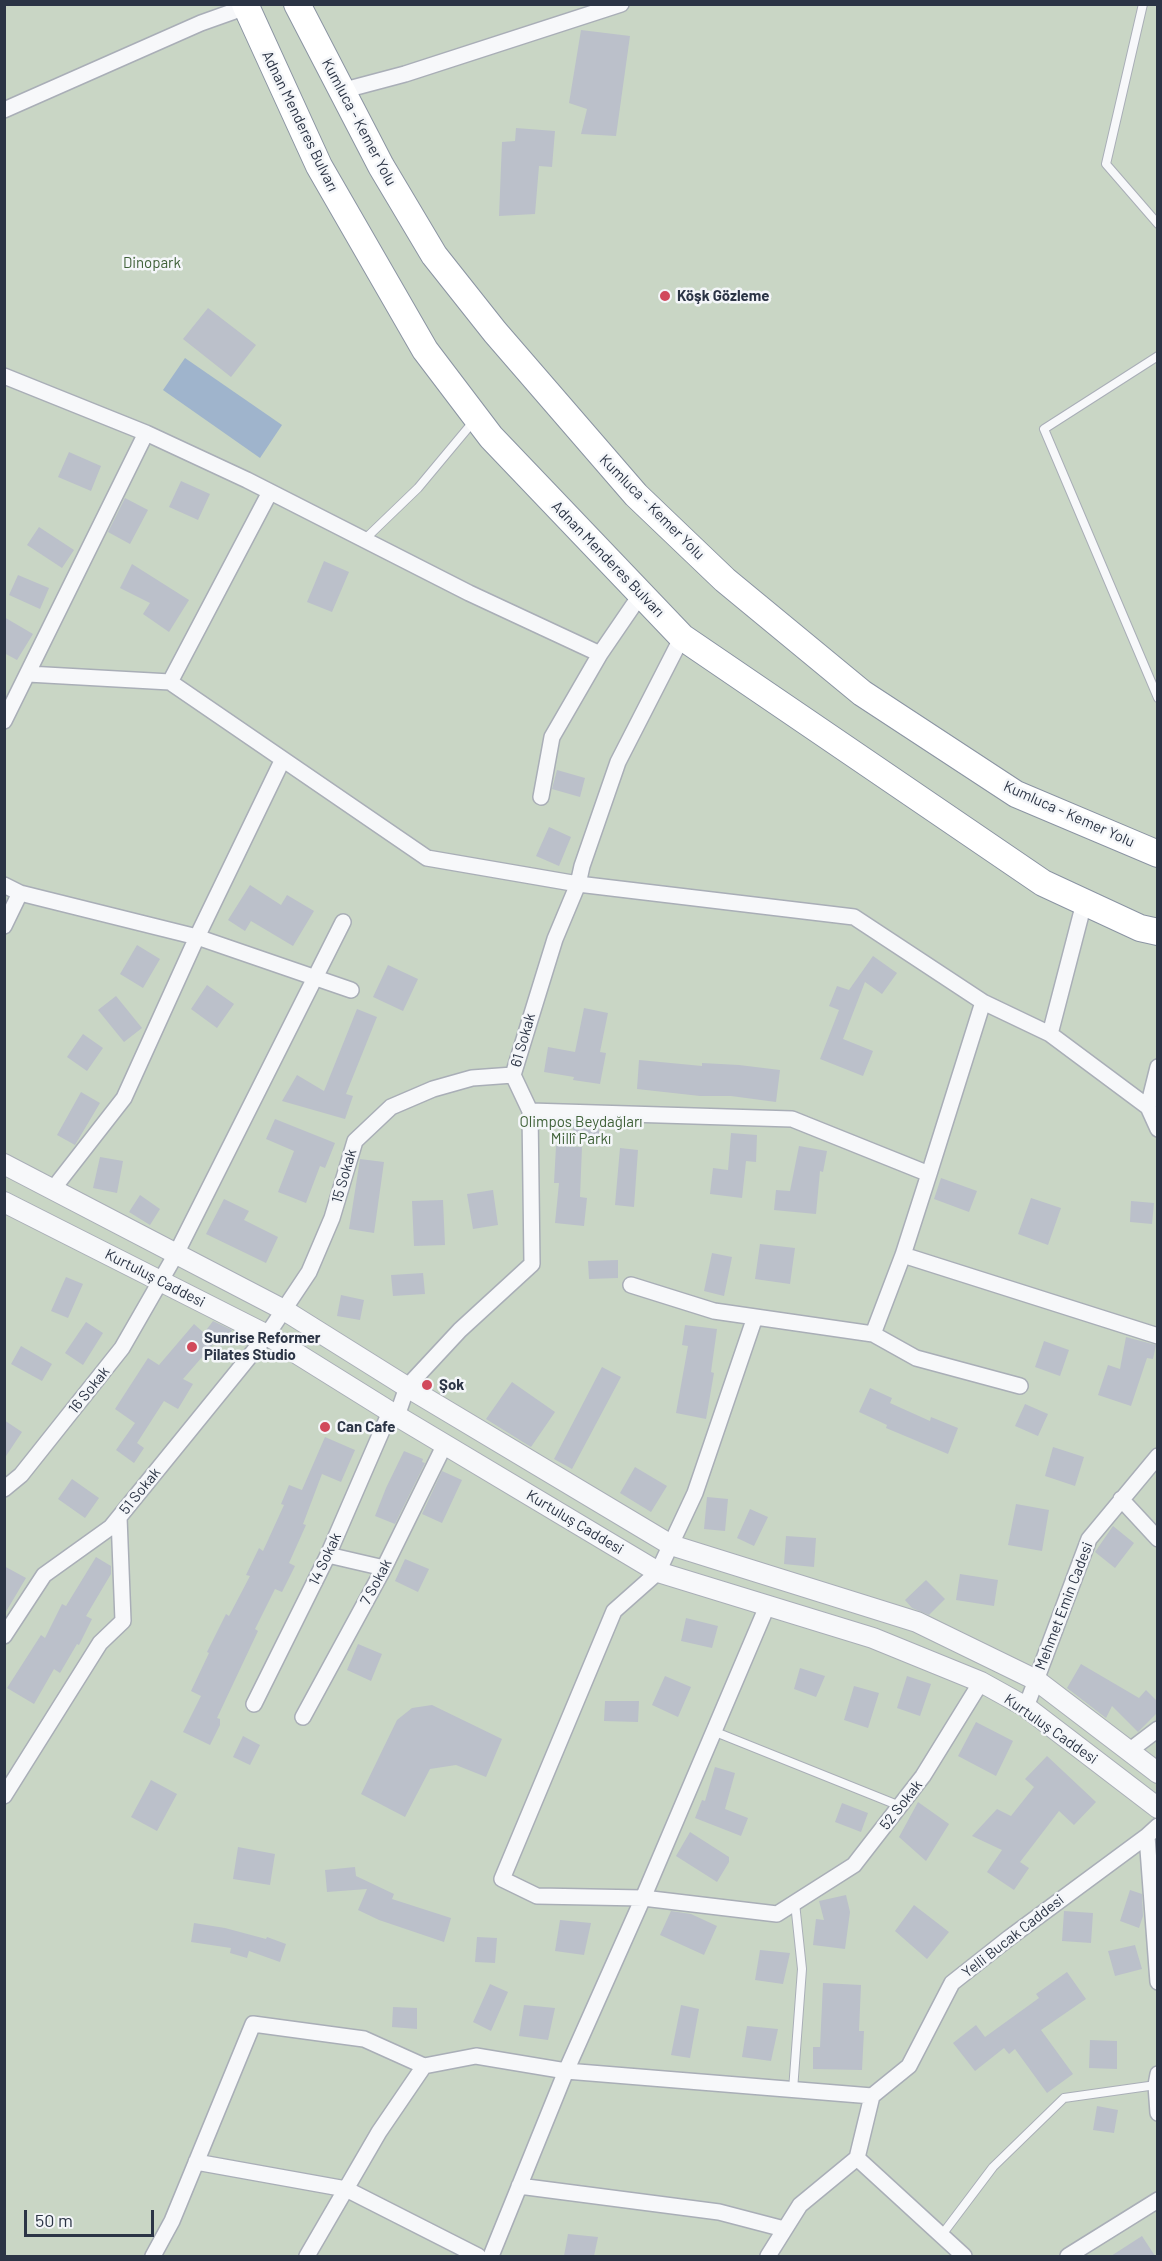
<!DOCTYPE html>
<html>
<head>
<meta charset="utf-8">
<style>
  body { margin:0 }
  #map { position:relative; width:1162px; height:2261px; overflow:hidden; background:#e4e7ec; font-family:Barlow,sans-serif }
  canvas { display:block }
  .frame { position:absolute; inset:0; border:6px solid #2b3445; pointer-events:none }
  .scale { position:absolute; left:24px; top:2210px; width:130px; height:27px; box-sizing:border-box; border:3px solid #2b3445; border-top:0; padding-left:8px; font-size:18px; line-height:21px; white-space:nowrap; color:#2b3445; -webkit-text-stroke:4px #f4f6f9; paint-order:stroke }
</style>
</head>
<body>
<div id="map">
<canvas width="1162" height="2261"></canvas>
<div class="frame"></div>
<div class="scale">50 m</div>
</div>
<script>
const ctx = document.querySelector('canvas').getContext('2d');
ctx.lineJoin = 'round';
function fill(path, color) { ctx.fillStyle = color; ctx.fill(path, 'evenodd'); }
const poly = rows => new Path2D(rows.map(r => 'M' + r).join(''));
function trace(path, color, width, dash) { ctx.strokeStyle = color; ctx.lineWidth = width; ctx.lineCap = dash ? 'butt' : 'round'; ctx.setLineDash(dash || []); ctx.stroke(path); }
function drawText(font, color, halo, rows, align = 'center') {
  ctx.font = font + ' Barlow,sans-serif'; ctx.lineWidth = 5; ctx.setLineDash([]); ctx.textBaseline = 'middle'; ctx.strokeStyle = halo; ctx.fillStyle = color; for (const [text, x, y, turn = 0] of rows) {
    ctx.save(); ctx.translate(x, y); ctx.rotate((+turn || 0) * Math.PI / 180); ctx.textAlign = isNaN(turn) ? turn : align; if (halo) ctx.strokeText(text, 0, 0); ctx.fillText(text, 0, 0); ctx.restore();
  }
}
const green = poly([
  [5,5,1157,5,1157,2256,5,2256]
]);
const water = poly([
  [185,358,282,425,260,458,163,390]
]);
const building = poly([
  [581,30,630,36,616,136,581,134,587,109,569,103],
  [516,128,555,131,552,167,539,166,535,214,499,216,502,142,515,141],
  [208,308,256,345,231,377,183,339],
  [69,452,101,466,91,491,58,477],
  [181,481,210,494,198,520,169,507],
  [125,498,148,510,130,544,108,532],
  [39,527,74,550,62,568,27,545],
  [324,561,349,572,332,612,307,602],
  [132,564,189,600,169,632,143,614,150,603,120,588],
  [18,575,49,588,40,609,9,595],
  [4,617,33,634,17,660,4,653],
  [557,770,585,778,580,797,552,789],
  [549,827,571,837,559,866,536,856],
  [250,885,281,905,287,895,314,911,293,946,251,921,245,931,228,920],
  [137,945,160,959,143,988,120,974],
  [873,956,897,973,882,994,865,982,843,1039,873,1051,863,1076,820,1059,839,1010,829,1006,837,986,849,990],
  [388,965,418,979,403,1011,373,997],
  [207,985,234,1004,217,1028,191,1009],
  [116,996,142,1028,124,1042,98,1010],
  [584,1008,608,1013,600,1052,606,1053,600,1084,573,1080,574,1077,544,1072,548,1047,575,1052],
  [357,1009,377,1017,346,1094,353,1096,345,1119,282,1101,297,1075,324,1091],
  [83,1034,103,1048,87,1071,67,1057],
  [639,1060,702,1066,702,1063,739,1065,780,1070,776,1102,731,1096,700,1096,637,1089],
  [81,1092,100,1103,75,1145,57,1135],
  [275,1119,335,1143,325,1168,320,1166,306,1203,278,1192,294,1151,266,1139],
  [573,1122,599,1123,599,1137,573,1137],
  [731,1133,757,1135,756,1162,746,1161,742,1198,710,1194,713,1168,728,1170],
  [556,1146,582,1147,580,1197,587,1198,584,1226,555,1223,559,1183,554,1183],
  [799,1146,827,1151,823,1172,820,1171,816,1214,774,1210,776,1190,790,1191],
  [620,1148,638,1150,634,1207,615,1205],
  [100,1157,123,1161,117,1193,93,1188],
  [360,1159,384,1162,374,1233,349,1229],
  [941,1178,977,1191,969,1212,934,1199],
  [493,1190,498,1225,473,1229,467,1194],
  [140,1195,160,1209,150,1225,129,1212],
  [1031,1198,1061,1208,1048,1245,1018,1234],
  [224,1199,249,1211,244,1220,278,1237,266,1263,206,1234],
  [443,1200,445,1245,414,1246,412,1201],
  [1131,1201,1154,1203,1152,1224,1130,1222],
  [760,1244,795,1248,790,1284,755,1279],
  [712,1253,732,1257,724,1296,704,1291],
  [618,1260,618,1278,589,1279,588,1261],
  [423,1273,425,1294,393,1296,391,1275],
  [66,1277,83,1284,68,1318,51,1311],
  [341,1295,364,1300,360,1320,337,1316],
  [213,1321,232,1330,228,1336,223,1333,183,1379,193,1384,178,1409,164,1401,137,1443,144,1448,134,1463,116,1450,135,1423,115,1409,148,1358,159,1365,194,1324,204,1333],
  [86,1322,103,1333,83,1365,65,1353],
  [685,1325,717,1329,711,1372,714,1373,706,1419,676,1413,688,1346,682,1345],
  [1126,1337,1156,1345,1153,1359,1147,1358,1131,1406,1098,1395,1108,1365,1120,1369],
  [1044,1341,1069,1350,1060,1376,1035,1367],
  [21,1346,52,1364,42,1381,11,1364],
  [602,1367,621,1377,572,1469,554,1459],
  [512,1382,555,1412,531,1447,486,1419],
  [870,1388,892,1398,890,1403,930,1421,931,1417,958,1428,948,1454,886,1428,887,1425,859,1412],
  [1025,1404,1048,1414,1038,1436,1015,1426],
  [4,1420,22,1432,4,1459],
  [325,1437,355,1450,341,1482,322,1474,303,1524,306,1525,289,1563,295,1566,282,1592,275,1589,255,1629,258,1631,217,1718,220,1719,220,1725,210,1745,183,1732,201,1696,191,1691,209,1653,207,1652,226,1614,229,1616,250,1576,246,1575,259,1548,263,1551,284,1505,281,1504,289,1485,302,1490],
  [1053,1447,1084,1457,1075,1486,1045,1476],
  [404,1451,423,1459,422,1462,425,1463,395,1524,375,1516,386,1488],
  [635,1467,667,1486,651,1512,620,1493],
  [442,1471,462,1480,442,1523,422,1514],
  [72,1479,99,1498,85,1518,58,1499],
  [707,1497,728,1499,725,1531,704,1529],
  [1016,1504,1049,1510,1042,1551,1008,1545],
  [750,1509,768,1517,754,1546,737,1538],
  [1113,1526,1134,1543,1115,1568,1095,1552],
  [786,1536,816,1538,814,1567,784,1564],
  [96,1557,111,1566,111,1574,86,1616,92,1619,79,1645,77,1644,60,1673,54,1669,34,1704,7,1688,41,1635,45,1638,62,1604,66,1606],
  [405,1559,429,1569,418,1592,395,1581],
  [4,1566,26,1578,4,1615],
  [960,1574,998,1580,994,1606,956,1600],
  [926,1580,945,1599,929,1615,912,1608,905,1600],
  [686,1618,718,1626,712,1648,681,1641],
  [358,1644,382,1654,371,1681,347,1670],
  [1081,1664,1139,1698,1146,1690,1158,1702,1158,1712,1138,1732,1112,1706,1106,1718,1067,1688],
  [800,1668,825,1676,816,1697,794,1689],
  [665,1676,691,1687,678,1717,652,1705],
  [907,1676,931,1684,920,1716,897,1708],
  [854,1686,879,1693,868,1728,844,1720],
  [605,1701,639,1701,638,1722,604,1721],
  [432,1705,502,1739,486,1777,456,1765,430,1769,405,1817,361,1794,397,1720,412,1708],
  [976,1722,1013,1741,996,1776,958,1756],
  [243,1736,260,1745,250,1765,233,1757],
  [1047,1756,1096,1802,1074,1825,1059,1811,1020,1862,1029,1868,1014,1890,987,1872,1002,1850,972,1836,997,1809,1011,1816,1034,1787,1025,1779],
  [715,1767,735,1773,725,1809,748,1818,741,1836,695,1818,702,1800,705,1801],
  [151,1780,177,1794,157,1831,131,1817],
  [918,1802,949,1824,926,1861,899,1837],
  [842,1803,868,1813,861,1832,835,1822],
  [690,1832,729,1857,729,1862,717,1882,676,1856],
  [238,1847,275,1854,270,1885,233,1879],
  [355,1867,356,1876,394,1894,392,1899,451,1918,444,1942,379,1920,358,1910,367,1889,327,1892,325,1870],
  [1130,1890,1142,1894,1143,1916,1139,1928,1120,1921],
  [846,1895,850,1912,845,1949,813,1945,816,1919,824,1920,819,1901],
  [914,1905,949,1932,927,1959,895,1931],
  [671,1911,691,1914,717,1926,704,1955,660,1935],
  [1064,1911,1093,1913,1091,1943,1062,1941],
  [560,1920,591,1923,584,1955,555,1951],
  [194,1923,225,1928,266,1939,267,1937,286,1944,280,1962,249,1951,247,1958,230,1953,231,1948,191,1942],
  [477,1937,497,1938,495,1963,475,1962],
  [1135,1945,1142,1969,1115,1976,1108,1951],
  [760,1950,790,1953,783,1984,755,1980],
  [1067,1972,1086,1999,1041,2030,1073,2074,1047,2093,1015,2049,1009,2054,1004,2048,975,2071,953,2043,976,2025,985,2037,1039,1998,1036,1994],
  [823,1983,861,1985,859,2031,864,2031,862,2070,813,2069,813,2047,820,2047],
  [490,1984,508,1992,491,2031,473,2022],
  [524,2005,555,2008,548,2040,519,2036],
  [681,2005,699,2009,690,2058,671,2055],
  [393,2007,417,2008,417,2029,392,2027],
  [747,2026,778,2029,771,2061,742,2057],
  [1090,2040,1117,2041,1117,2069,1089,2068],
  [1097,2106,1118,2110,1114,2133,1093,2130],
  [568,2234,598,2237,594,2256,564,2256],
  [1142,2236,1155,2256,1111,2256]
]);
const service = poly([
  [1143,4,1106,164,1158,224],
  [1158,356,1044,429,1158,698],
  [364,540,418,488,473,422],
  [713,1731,900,1806],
  [793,2090,802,1969,795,1903],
  [941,2236,993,2167,1064,2098,1156,2085]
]);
const minor = poly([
  [341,91,405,74,621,4],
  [4,110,201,23,246,7],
  [4,376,146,433,247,480,469,593,600,654],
  [28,674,170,682,270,492],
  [170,682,427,858,578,884,854,917,983,1002],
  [4,721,146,433],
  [282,761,197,937,351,990],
  [541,797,552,737,600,654,641,594],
  [4,885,20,893],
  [4,926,20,893,197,937,124,1098,53,1189],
  [1050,1034,1084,903],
  [1158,1067,1148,1107,1158,1129],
  [530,1111,792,1119,929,1174,983,1002,1050,1034,1148,1107],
  [903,1255,1158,1336],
  [631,1285,714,1311,873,1334,903,1255,929,1174],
  [755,1317,695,1493,658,1572,614,1611,502,1879,537,1896,643,1898,777,1914,854,1865,923,1776,981,1682],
  [873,1334,916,1358,1020,1386],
  [397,1416,407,1387,460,1330,532,1264,530,1111,513,1075,555,939,578,884,582,866,618,762,682,637],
  [4,1489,21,1475,122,1348,176,1254,343,922],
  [1121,1499,1158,1539],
  [328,1555,384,1568],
  [4,1636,44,1575,111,1527,267,1335,309,1272,332,1218,355,1141,391,1107,433,1089,472,1078,513,1075],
  [254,1704,328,1555,390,1412],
  [1026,1707,1089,1539,1158,1456],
  [303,1717,384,1568,445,1444],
  [1129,1751,1158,1729],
  [4,1796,100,1643,123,1621,119,1517],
  [1147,1836,1158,1982],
  [1158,2074,1156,2085,1158,2113],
  [872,2096,909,2066,952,1983,1009,1938,1147,1836,1158,1826],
  [857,2158,964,2256],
  [196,2162,346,2189,478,2256],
  [519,2186,719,2212,784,2229],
  [153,2256,172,2221,253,2024,364,2039,424,2066],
  [307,2256,379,2132,424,2066,476,2056,566,2071,872,2096],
  [491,2256,566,2071,643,1898,768,1604],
  [768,2256,800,2205,857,2158,872,2096],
  [1068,2256,1158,2200]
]);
const tertiary = poly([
  [4,1164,284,1310,407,1387,671,1545,917,1622,1036,1680,1158,1773],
  [4,1202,267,1335,397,1416,658,1572,873,1638,981,1682,1026,1707,1158,1808]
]);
const trunk = poly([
  [245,4,319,166,425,350,491,437,682,637,1043,883,1140,928,1158,932],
  [297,4,381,166,434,255,495,332,636,495,725,580,862,693,1016,794,1158,854]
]);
const markers = [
  [665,296,6,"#d1495b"],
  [192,1347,6,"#d1495b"],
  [427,1385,6,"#d1495b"],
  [325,1427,6,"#d1495b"]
];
const streetNames = [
  ["Adnan Menderes Bulvarı",300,121,64],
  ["Kumluca - Kemer Yolu",359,122,62],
  ["Kumluca - Kemer Yolu",652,507,45],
  ["Adnan Menderes Bulvarı",608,559,46],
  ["Kumluca - Kemer Yolu",1069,814,24],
  ["61 Sokak",523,1040,-74],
  ["15 Sokak",344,1176,-74],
  ["Kurtuluş Caddesi",155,1278,27],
  ["16 Sokak",89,1390,-51],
  ["51 Sokak",140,1491,-51],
  ["Kurtuluş Caddesi",575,1522,31],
  ["14 Sokak",325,1559,-65],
  ["7 Sokak",376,1582,-62],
  ["Mehmet Emin Cadesi",1064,1606,-69],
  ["Kurtuluş Caddesi",1051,1729,35],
  ["52 Sokak",901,1805,-52],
  ["Yelli Bucak Caddesi",1013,1936,-38]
];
const parkNames = [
  ["Dinopark",152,263],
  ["Olimpos Beydağları",581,1122],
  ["Millî Parkı",581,1139]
];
const poiNames = [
  ["Köşk Gözleme",677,296],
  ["Sunrise Reformer",204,1338],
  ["Pilates Studio",204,1355],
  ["Şok",439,1385],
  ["Can Cafe",337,1427]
];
fill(green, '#c9d6c5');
fill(water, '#9fb4cc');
fill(building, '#bbc0ca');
trace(service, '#a9aeb7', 10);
trace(minor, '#a9aeb7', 18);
trace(tertiary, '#a9aeb7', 22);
trace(trunk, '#8b94a3', 28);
trace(service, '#f7f8fa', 8);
trace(minor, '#f7f8fa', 15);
trace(tertiary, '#f7f8fa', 20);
trace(trunk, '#fff', 26);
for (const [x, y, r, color] of markers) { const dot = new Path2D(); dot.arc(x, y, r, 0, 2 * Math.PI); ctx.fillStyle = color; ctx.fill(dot); trace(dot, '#f4f6f9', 2); }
drawText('15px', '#2b3445', '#f4f6f9', streetNames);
drawText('15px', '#3f6138', '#f4f6f9', parkNames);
drawText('bold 15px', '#2b3445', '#f4f6f9', poiNames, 'left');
</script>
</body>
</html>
